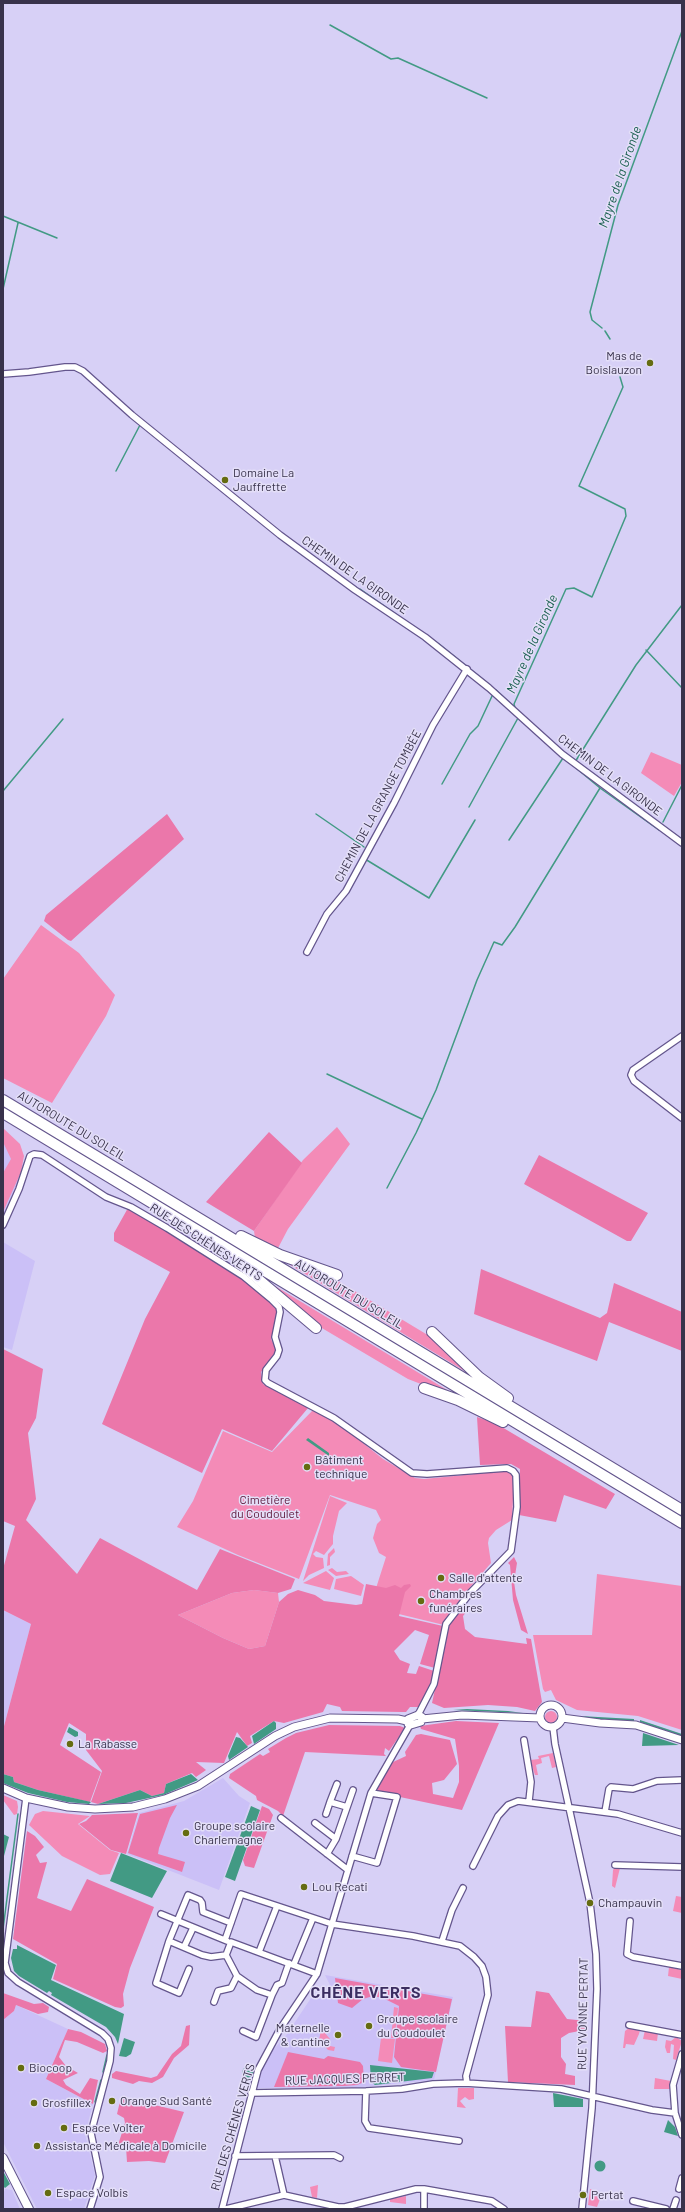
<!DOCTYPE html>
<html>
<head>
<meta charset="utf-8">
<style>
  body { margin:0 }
  #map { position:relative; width:685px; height:2212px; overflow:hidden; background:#d7d0f6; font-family:Barlow,sans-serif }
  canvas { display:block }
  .frame { position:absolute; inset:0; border:4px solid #38324b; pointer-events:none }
</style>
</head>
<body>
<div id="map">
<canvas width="685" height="2212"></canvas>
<div class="frame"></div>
</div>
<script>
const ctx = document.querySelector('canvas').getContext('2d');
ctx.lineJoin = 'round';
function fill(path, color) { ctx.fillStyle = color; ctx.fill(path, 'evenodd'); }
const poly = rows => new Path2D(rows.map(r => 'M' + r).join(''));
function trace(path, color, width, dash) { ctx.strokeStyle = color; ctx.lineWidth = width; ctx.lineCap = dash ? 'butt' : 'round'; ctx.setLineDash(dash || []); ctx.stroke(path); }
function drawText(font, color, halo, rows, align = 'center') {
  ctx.font = font + ' Barlow,sans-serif'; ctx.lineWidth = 3; ctx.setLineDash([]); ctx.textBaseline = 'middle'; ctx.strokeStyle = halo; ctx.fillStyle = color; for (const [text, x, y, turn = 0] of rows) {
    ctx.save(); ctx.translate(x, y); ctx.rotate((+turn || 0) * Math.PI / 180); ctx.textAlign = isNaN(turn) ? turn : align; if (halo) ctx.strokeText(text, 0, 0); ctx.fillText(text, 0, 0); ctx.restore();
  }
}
const built = poly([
  [3,1128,19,1144,23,1165,22,1174,3,1217],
  [3,1242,35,1261,12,1350,3,1347],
  [3,1610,31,1624,3,1730],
  [223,1778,239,1796,250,1803,219,1890,127,1854,139,1813,184,1801],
  [325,1975,453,1997,434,2080,362,2087,257,2088,260,2074,272,2051,285,2037,311,1998,330,1999,332,1989],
  [16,2005,68,2029,46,2079,93,2104,85,2134,95,2175,84,2209,37,2209,3,2142,3,2020,14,2011],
  [5,2189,12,2190,20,2209,3,2209,3,2195]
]);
const green = poly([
  [651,752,682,765,682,782,674,796,641,773],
  [41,925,79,953,115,995,106,1016,52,1103,3,1078,3,979],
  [337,1127,350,1144,288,1229,277,1250,255,1238,254,1231,303,1160],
  [3,1128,20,1144,24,1156,21,1172,3,1212,3,1173,11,1159,3,1142],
  [282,1260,338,1281,436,1340,476,1378],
  [270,1283,462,1399,462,1400,408,1379,310,1321],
  [313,1410,343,1427,383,1459,415,1478,424,1479,505,1471,511,1473,514,1478,512,1520,496,1530,489,1538,488,1543,491,1563,461,1598,444,1625,370,1607,386,1557,379,1553,373,1538,377,1524,381,1520,376,1510,330,1495,299,1579,238,1555,177,1527,193,1501,223,1431,272,1452],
  [330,1496,347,1503,339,1511,333,1536,333,1544,324,1555,316,1551,313,1554,316,1557,323,1558,324,1568,309,1575,303,1581],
  [334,1548,335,1552,330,1557,330,1565,327,1566,328,1554],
  [332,1568,337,1572,346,1571,349,1574,336,1576,328,1570],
  [326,1571,334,1578,330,1590,303,1583],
  [597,1574,682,1586,682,1730,638,1716,577,1710,556,1700,551,1690,545,1692,543,1689,533,1635,592,1635],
  [351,1576,364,1585,361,1596,334,1589,336,1579],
  [254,1590,278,1593,279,1602,265,1646,249,1649,223,1638,178,1615,232,1593],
  '545 1717a6 6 0 1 1 12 0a6 6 0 1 1-12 0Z',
  [553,1753,556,1767,552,1768,549,1756,541,1758,542,1763,536,1765,538,1775,535,1775,530,1760,539,1759,538,1756],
  [3,1795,17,1801,18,1807,17,1814,14,1815,3,1800],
  [43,1811,90,1816,78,1824,110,1850,119,1853,110,1874,100,1875,62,1856,29,1825,35,1814],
  [615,1867,620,1868,615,1888,612,1886,613,1870],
  [676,1896,682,1897,682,1913,673,1911],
  [669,1967,682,1970,682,1979,668,1976],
  [394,2007,398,2008,395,2038,391,2038],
  [629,2028,640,2030,639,2034,634,2045,626,2044,625,2048,623,2048,625,2031],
  [321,2030,326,2030,325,2033,330,2039,326,2041,330,2046,335,2047,334,2051,328,2050,319,2040],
  [645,2030,658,2033,657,2041,643,2039],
  [676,2037,682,2041,676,2060,673,2059,674,2045,671,2044,670,2053,667,2053,665,2047,666,2040,671,2041],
  [381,2038,395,2039,392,2063,378,2061],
  [655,2078,671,2081,670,2089,654,2089],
  [458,2088,474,2088,474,2099,469,2100,465,2097,460,2101,466,2108,457,2107],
  [318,2185,317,2198,312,2197,310,2187],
  [590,2189,602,2194,597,2207,588,2205],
  [406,2196,406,2204,390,2202,390,2199]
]);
const forest = poly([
  [167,814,184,839,71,941,68,940,44,921,46,915],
  [269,1132,302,1163,254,1231,206,1202],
  [539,1155,648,1213,631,1241,627,1241,524,1184],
  [128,1208,243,1278,281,1311,280,1325,271,1339,275,1347,276,1355,261,1372,263,1384,308,1408,272,1451,222,1429,202,1473,102,1424,145,1319,170,1272,114,1241,114,1233],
  [481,1269,600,1318,607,1313,614,1283,682,1312,682,1351,609,1322,597,1361,474,1314],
  [3,1349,43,1369,36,1418,28,1433,36,1499,26,1520,77,1574,100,1538,197,1590,220,1549,295,1579,291,1589,278,1593,254,1590,232,1593,178,1615,223,1638,249,1649,265,1646,279,1602,288,1594,298,1590,315,1595,324,1601,356,1605,362,1604,366,1584,386,1588,395,1585,401,1588,404,1585,410,1584,411,1586,405,1592,399,1616,443,1626,435,1668,420,1664,429,1635,415,1630,394,1651,400,1660,410,1664,407,1673,416,1674,419,1666,434,1671,431,1685,420,1707,410,1707,406,1712,402,1712,342,1711,340,1707,327,1704,323,1712,284,1723,274,1721,250,1736,252,1743,247,1746,237,1732,224,1763,196,1762,206,1770,196,1777,192,1773,166,1784,164,1793,152,1796,140,1790,98,1804,91,1802,102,1771,86,1750,86,1734,69,1723,60,1745,101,1772,90,1802,38,1790,14,1782,13,1777,3,1774,3,1730,31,1624,3,1610,3,1569,15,1526,3,1521],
  [477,1417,495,1423,615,1494,606,1509,564,1495,556,1522,519,1515,520,1469,511,1464,480,1465],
  [514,1557,517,1563,514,1582,516,1595,528,1634,521,1630,513,1600,510,1565,508,1563],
  [461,1609,467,1611,463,1616,465,1629,475,1637,527,1644,526,1638,531,1639,542,1702,535,1711,517,1707,488,1705,444,1708,432,1703,449,1625],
  [456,1721,499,1723,462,1810,376,1792,391,1763,406,1756,405,1752,416,1735,421,1734,450,1740,457,1764,444,1780,432,1783,433,1794,453,1798,459,1782,459,1766,455,1739,421,1729,420,1726],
  [329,1725,400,1726,405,1728,389,1751,385,1748,384,1754,386,1756,305,1752,283,1816,278,1811,257,1800,256,1796,229,1778,230,1774,260,1754,263,1756,270,1752,268,1749,286,1738,296,1733],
  [177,1805,170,1818,159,1848,158,1854,185,1862,182,1872,128,1853,140,1814],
  [262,1806,269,1809,273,1815,254,1868,245,1866,243,1860],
  [138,1813,126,1854,111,1850,79,1824,86,1821,92,1815],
  [27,1831,35,1836,44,1847,36,1855,40,1863,47,1862,37,1898,71,1911,87,1879,154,1907,130,1968,123,1994,124,2006,121,2008,115,2007,53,1979,57,1964,13,1939],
  [335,1978,452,1999,436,2072,401,2067,394,2057,399,2006,383,1998,373,1996,363,1999,352,2008,338,2003],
  [536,1991,549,1993,567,2019,587,2021,585,2030,569,2033,561,2038,561,2057,566,2064,565,2074,575,2076,575,2085,508,2082,505,2026,531,2027],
  [3,1993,34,2004,43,2003,49,2007,48,2012,38,2014,16,2005,14,2011,3,2020],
  [190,2025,189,2045,174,2058,163,2077,152,2083,139,2081,133,2084,112,2078,112,2074,116,2071,151,2078,157,2076,172,2054,181,2046,186,2026],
  [68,2029,81,2032,105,2044,107,2051,103,2053,77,2042,65,2040,59,2057,66,2066,78,2073,63,2080,66,2085,80,2094,90,2078,98,2080,93,2104,46,2079],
  [288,2052,324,2059,328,2056,360,2062,363,2066,364,2082,357,2085,343,2086,274,2087],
  [121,2097,184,2112,165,2163,149,2161,127,2162,126,2147,120,2148,119,2142,125,2123,124,2118,117,2114]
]);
const water = poly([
  [308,1438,329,1453,329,1456,306,1440],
  [467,1709,508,1711,523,1713,453,1710],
  [580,1716,634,1719,634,1721,597,1719],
  [640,1720,682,1734,682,1736,640,1722],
  [274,1721,276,1723,276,1729,254,1744,252,1736],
  [69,1727,78,1732,78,1736,75,1737,67,1732],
  [643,1733,679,1745,642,1746],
  [236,1737,240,1738,248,1747,229,1760,228,1756],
  [3,1774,13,1777,14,1782,38,1790,91,1802,89,1804,67,1802,28,1793,3,1783],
  [191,1774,198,1780,163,1795,126,1803,98,1804,140,1790,152,1796,164,1793,166,1784],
  [251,1806,260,1810,235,1881,225,1877],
  [3,1834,9,1837,4,1856,3,1856],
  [121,1853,167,1871,152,1898,110,1881],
  [17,1945,56,1965,51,1980,124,2014,118,2044,115,2037,106,2027,51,1995,52,1993,49,1991,47,1993,19,1976,14,1971,11,1958,13,1949,17,1949],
  [124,2038,135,2042,131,2054,126,2057,119,2056],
  [370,2065,434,2072,432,2078,375,2085,371,2082],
  '242.5 2072a5.5 5.5 0 1 1 11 0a5.5 5.5 0 1 1-11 0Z',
  [553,2093,583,2099,583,2107,554,2107],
  [668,2120,675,2127,678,2136,664,2132],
  '594.5 2166a5.5 5.5 0 1 1 11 0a5.5 5.5 0 1 1-11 0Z',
  [3,2171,10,2184,5,2188,3,2186]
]);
const stream = poly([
  [330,25,391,59,398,58,487,98],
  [3,216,57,238],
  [3,289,18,223],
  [602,328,592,320,590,312,618,205,682,31],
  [605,331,610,339],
  [116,471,140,425],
  [297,551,370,603],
  [360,589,439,644,490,685],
  [420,637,431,645],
  [646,650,682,688],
  [496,690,512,705],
  [515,708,514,704,566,589,574,588,592,597,626,516,625,509,579,486,623,387,620,377],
  [515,715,526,725],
  [575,762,636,665,682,605],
  [576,768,600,788,659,830],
  [442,784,470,734,478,726,493,694],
  [3,791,63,719],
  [469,807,518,718],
  [316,814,364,847],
  [663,822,682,785],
  [664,827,682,839],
  [509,840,563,758],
  [365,859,429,898,475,820],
  [327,1074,422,1119],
  [387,1188,416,1133,436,1090,477,980,494,942,502,945,515,927,600,788],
  [3,1929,18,1814],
  [103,2072,107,2055],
  [95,2102,101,2080]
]);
const minor = poly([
  [3,374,29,372,65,367,75,367,83,371,132,415,280,535,355,590,425,637,489,688,562,754,682,843],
  [307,952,327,914,346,891,394,803,433,725,467,669],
  [682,1036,633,1070,631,1075,634,1081,682,1118],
  [3,1225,19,1189,30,1156,34,1154,42,1155,106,1197,131,1207,167,1228,243,1276,272,1300,279,1307,280,1312,275,1337,279,1350,277,1356,266,1370,265,1380,268,1383,334,1418,412,1473,427,1474,507,1468,513,1471,516,1475,517,1507,511,1551,470,1593,446,1624,434,1684,418,1715],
  [553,1727,555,1744,590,1903,596,1954,597,1989,592,2108,582,2209],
  [524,1740,531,1782,529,1801],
  [26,1798,5,1963,8,1973,18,1982,102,2033,108,2039,111,2048,110,2061,91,2133,100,2177,90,2209],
  [330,1802,337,1784],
  [605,1812,609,1789,611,1787,633,1789,657,1781,682,1780],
  [326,1814,330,1802,347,1807],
  [281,1818,348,1870],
  [315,1823,336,1839],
  [327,1854,336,1839,353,1790],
  [352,1856,377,1863,397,1797,371,1793],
  [615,1865,682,1867],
  [473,1866,498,1816,508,1805,518,1801,618,1814,682,1833],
  [161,1914,227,1941],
  [630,1921,627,1954,633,1957,682,1966],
  [225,1940,241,1894,332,1924,413,1936,460,1946,474,1957,482,1966,486,1977,488,1995,466,2076,467,2083],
  [169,1941,156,1983,179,1993,189,1969],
  [442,1941,452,1910,463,1888],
  [184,1947,193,1928],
  [259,1952,277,1906],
  [226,1955,211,1957,202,1955,169,1941,188,1895,200,1900,202,1903,203,1912,231,1923],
  [226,1955,231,1942,317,1974],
  [226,1955,237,1976,257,1990,272,1995],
  [294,1964,313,1918],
  [214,2002,218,1991,231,1988,237,1976],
  [629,2025,682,2035],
  [243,2031,256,2037,272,1995,277,1985,282,1983,289,1963],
  [366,2091,365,2121,369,2128,459,2141],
  [251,2093,366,2091,402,2089,433,2084,465,2083,561,2089,652,2110,675,2113,673,2085,682,2054],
  [675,2113,682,2135],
  [235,2156,334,2155,340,2158],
  [275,2156,284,2195],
  [679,2189,682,2178],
  [633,2201,666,2209],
  [222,2209,258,2070,280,2029,317,1974,371,1793,410,1725],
  [226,2209,284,2195,338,2207,345,2207,416,2189,424,2189,492,2201,504,2209],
  [424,2209,424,2189],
  [673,2209,676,2200]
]);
const tertiary = poly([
  '540 1716a11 11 0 1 1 22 0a11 11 0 1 1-22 0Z',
  [418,1715,422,1717,421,1722,411,1725,408,1724,408,1719,418,1715],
  [562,1718,600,1723,636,1725,682,1740],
  [422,1719,462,1715,540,1718],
  [3,1788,26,1798,68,1807,95,1809,133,1807,165,1799,198,1786,275,1736,294,1727,330,1718,398,1719,407,1721]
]);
const primary = poly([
  [3,2158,29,2209]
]);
const motorway = poly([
  [3,1100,682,1510],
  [3,1113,682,1523],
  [241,1236,280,1255,337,1275],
  [239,1263,316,1328],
  [432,1332,479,1377,508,1398],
  [424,1388,458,1400,503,1422]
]);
const markers = [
  [650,363,4,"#656c11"],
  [225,480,4,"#656c11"],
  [307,1467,4,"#656c11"],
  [441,1578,4,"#656c11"],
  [421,1601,4,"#656c11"],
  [70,1744,4,"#656c11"],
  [186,1833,4,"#656c11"],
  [304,1887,4,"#656c11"],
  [590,1903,4,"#656c11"],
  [369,2026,4,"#656c11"],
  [338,2035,4,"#656c11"],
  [21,2068,4,"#656c11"],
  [112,2101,4,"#656c11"],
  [34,2103,4,"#656c11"],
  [64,2128,4,"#656c11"],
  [37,2146,4,"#656c11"],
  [48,2193,4,"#656c11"],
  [583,2195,4,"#656c11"]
];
const poiNames = [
  ["Mas de",642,356,"right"],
  ["Boislauzon",642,370,"right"],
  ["Domaine La",233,473],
  ["Jauffrette",233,487],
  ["Bâtiment",315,1460],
  ["technique",315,1474],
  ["Salle d'attente",449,1578],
  ["Chambres",429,1594],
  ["funéraires",429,1608],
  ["La Rabasse",78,1744],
  ["Groupe scolaire",194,1826],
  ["Charlemagne",194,1840],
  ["Lou Recati",312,1887],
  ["Champauvin",598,1903],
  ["Groupe scolaire",377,2019],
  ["du Coudoulet",377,2033],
  ["Maternelle",330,2028,"right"],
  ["& cantine",330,2042,"right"],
  ["Biocoop",29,2068],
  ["Orange Sud Santé",120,2101],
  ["Grosfillex",42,2103],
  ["Espace Volter",72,2128],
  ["Assistance Médicale à Domicile",45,2146],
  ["Espace Volbis",56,2193],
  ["Pertat",591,2195]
];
const streetNames = [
  ["CHEMIN DE LA GIRONDE",355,575,35],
  ["CHEMIN DE LA GIRONDE",610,775,37],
  ["CHEMIN DE LA GRANGE TOMBÉE",378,806,-62],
  ["AUTOROUTE DU SOLEIL",72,1126,31],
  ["RUE DES CHÊNES VERTS",206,1242,33],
  ["AUTOROUTE DU SOLEIL",349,1294,31],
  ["RUE YVONNE PERTAT",583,2014,-89],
  ["RUE JACQUES PERRET",345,2079,-2],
  ["RUE DES CHÊNES VERTS",233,2127,-74]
];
const parkNames = [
  ["Cimetière",265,1500],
  ["du Coudoulet",265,1514]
];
const waterNames = [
  ["Mayre de la Gironde",620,177,-71],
  ["Mayre de la Gironde",532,644,-66]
];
const districtNames = [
  ["CHÊNE VERTS",366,1993]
];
fill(built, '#cbc0f7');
fill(green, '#f48bb7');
fill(forest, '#eb77aa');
fill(water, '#429a84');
trace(stream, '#429a84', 1.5);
trace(minor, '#64568d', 8);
trace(tertiary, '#64568d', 9);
trace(primary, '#64568d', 10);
trace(motorway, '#64568d', 12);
trace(minor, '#fff', 5.5);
trace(tertiary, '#fff', 7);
trace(primary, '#fff', 8);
trace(motorway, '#fff', 10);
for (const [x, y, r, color] of markers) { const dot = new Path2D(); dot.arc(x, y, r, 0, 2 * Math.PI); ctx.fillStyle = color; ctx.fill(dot); trace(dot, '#e4dff8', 1.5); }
drawText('12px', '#38324b', '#e4dff8', poiNames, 'left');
drawText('12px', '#38324b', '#e4dff8', streetNames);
drawText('12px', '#5e163a', '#e4dff8', parkNames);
drawText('italic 13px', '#185e4e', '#e4dff8', waterNames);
ctx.letterSpacing = '1px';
drawText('bold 16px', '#3b2d60', '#e4dff8', districtNames);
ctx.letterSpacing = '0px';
</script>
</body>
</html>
